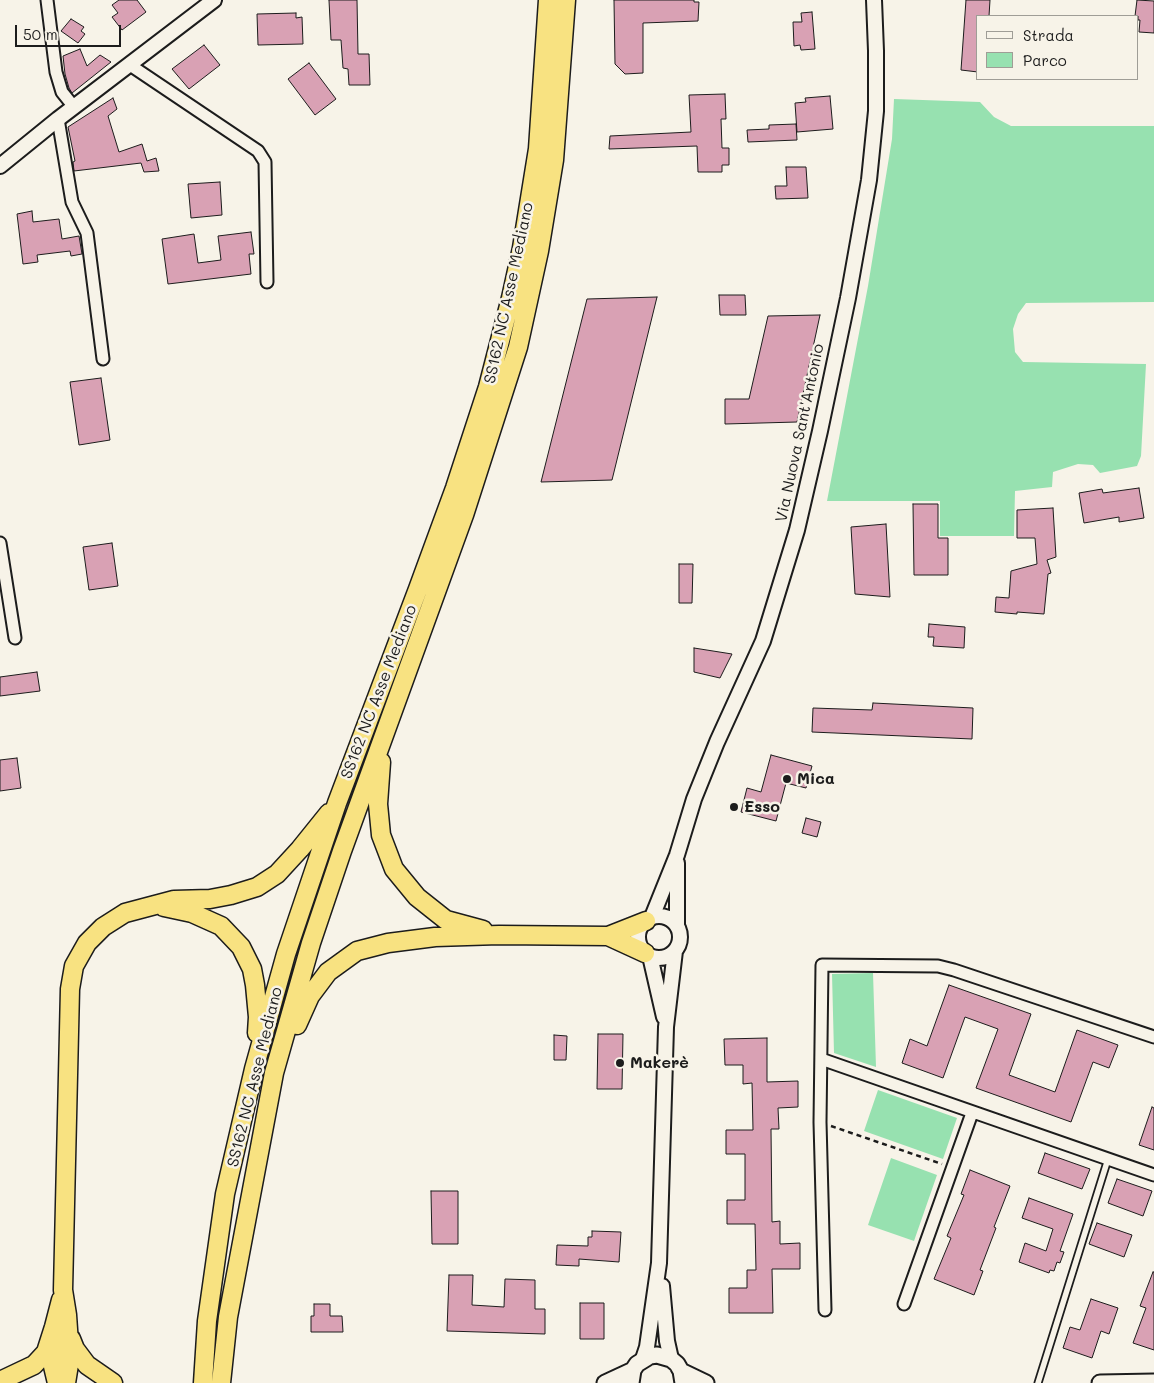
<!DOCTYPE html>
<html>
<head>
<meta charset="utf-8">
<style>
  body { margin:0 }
  #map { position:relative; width:1154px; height:1383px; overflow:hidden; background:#f7f3e8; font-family:Mali,sans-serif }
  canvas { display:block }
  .legend { position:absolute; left:976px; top:15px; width:162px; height:65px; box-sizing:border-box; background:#f7f3e8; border:1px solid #9f9d96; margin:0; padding:6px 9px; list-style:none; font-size:15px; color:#1c1c1c }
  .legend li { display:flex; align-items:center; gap:10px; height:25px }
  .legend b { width:25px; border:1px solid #9f9d96 }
  .scale { position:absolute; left:15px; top:25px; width:106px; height:22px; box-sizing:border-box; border:2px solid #1c1c1c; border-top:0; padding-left:6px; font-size:15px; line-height:18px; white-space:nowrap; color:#1c1c1c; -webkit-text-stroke:4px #f7f3e8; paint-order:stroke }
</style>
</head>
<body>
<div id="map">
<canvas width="1154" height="1383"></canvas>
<ul class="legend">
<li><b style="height:6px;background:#f7f3e8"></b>Strada</li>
<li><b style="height:14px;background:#97e1b0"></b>Parco</li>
</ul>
<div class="scale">50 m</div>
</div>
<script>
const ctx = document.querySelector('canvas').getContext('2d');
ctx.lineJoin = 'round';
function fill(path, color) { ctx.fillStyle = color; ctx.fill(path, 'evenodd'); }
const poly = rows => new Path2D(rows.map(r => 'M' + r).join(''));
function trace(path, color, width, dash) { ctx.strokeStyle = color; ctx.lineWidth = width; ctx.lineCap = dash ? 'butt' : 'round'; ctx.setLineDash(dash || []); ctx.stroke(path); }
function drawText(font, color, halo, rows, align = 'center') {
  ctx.font = font + ' Mali,sans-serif'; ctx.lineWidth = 5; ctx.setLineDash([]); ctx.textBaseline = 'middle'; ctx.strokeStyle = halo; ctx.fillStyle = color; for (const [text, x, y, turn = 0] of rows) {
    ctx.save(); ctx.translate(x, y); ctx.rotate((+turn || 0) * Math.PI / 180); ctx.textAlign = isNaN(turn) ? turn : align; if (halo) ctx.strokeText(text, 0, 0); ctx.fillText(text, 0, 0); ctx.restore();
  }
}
const green = poly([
  [894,99,980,102,994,117,1011,126,1154,126,1154,302,1026,303,1018,314,1013,329,1015,352,1023,362,1146,364,1141,456,1137,466,1100,473,1093,465,1078,464,1053,472,1052,487,1015,491,1014,536,940,536,940,501,827,501,868,286,892,139],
  [873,973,876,1067,834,1053,832,974],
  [878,1090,957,1118,943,1159,864,1131],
  [891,1158,937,1175,914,1241,868,1225]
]);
const building = poly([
  [119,0,137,0,146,12,122,30,112,17,118,13,112,5,119,0],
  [329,0,357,0,358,54,369,54,370,85,349,85,348,69,343,68,341,40,331,40,329,0],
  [614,0,694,0,694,2,699,2,698,21,643,23,643,73,625,74,615,64,614,0],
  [966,0,990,0,989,16,978,16,978,72,961,70,966,0],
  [1137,0,1154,1,1154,33,1139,32,1140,20,1138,20,1138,16,1135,16,1137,0],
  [812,12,815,49,801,50,800,45,794,46,793,22,802,22,801,13,812,12],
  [296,13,296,18,302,17,303,44,258,45,257,14,296,13],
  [71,19,84,27,81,31,85,34,78,43,61,31,71,19],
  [204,45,220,65,189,89,172,69,204,45],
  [80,49,87,66,100,55,111,62,72,93,69,88,65,74,63,56,80,49],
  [309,63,336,99,315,115,288,79,309,63],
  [725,94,726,119,721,119,722,148,729,148,729,165,722,165,722,172,698,172,697,146,609,149,610,136,691,132,689,95,725,94],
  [830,96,833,129,797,132,795,103,806,102,805,98,830,96],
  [113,98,117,109,108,116,119,152,142,144,147,161,156,158,159,171,144,172,141,163,74,171,73,162,75,161,68,127,113,98],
  [796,124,797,140,748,142,747,130,769,129,769,125,796,124],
  [786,167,806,167,808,198,776,199,775,186,787,186,786,167],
  [220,182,222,215,191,218,188,184,220,182],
  [32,211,33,222,59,219,62,239,79,236,82,254,71,256,70,251,37,255,38,262,23,264,17,214,32,211],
  [251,232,254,254,249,254,251,274,168,284,162,239,194,234,198,263,221,260,218,236,251,232],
  [719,295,745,295,746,315,720,315,719,295],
  [657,297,612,480,541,482,587,299,657,297],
  [820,315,797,422,725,424,725,399,749,399,768,316,820,315],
  [101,378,110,440,79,445,70,382,101,378],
  [1139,488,1144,518,1119,522,1119,517,1084,523,1079,493,1102,489,1103,493,1139,488],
  [913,504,938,504,938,538,948,538,948,575,914,575,913,504],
  [1053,508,1056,557,1047,560,1051,573,1048,574,1044,614,1017,612,1017,614,995,612,996,597,1009,598,1011,571,1037,564,1035,538,1017,538,1017,510,1053,508],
  [886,524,890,597,855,594,851,527,886,524],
  [112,543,118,586,89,590,83,547,112,543],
  [679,564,693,564,692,603,679,603,679,564],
  [929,624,965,627,964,648,933,646,934,637,928,637,929,624],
  [694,648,732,654,720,678,694,672,694,648],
  [37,672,40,691,0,696,0,677,37,672],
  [873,703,973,708,972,739,812,732,813,708,872,710,873,703],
  [771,755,812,766,806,788,786,783,776,821,741,812,747,788,761,792,771,755],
  [17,758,21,788,0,791,0,760,17,758],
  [806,818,821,822,817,837,802,833,806,818],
  [949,985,1031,1014,1009,1075,1055,1092,1077,1030,1118,1045,1109,1068,1093,1062,1071,1122,976,1088,998,1029,965,1017,943,1078,902,1063,910,1039,927,1046,949,985],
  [598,1034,623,1034,622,1089,597,1089,598,1034],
  [554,1035,567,1036,566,1060,554,1060,554,1035],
  [767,1038,767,1082,798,1081,798,1107,778,1108,779,1129,771,1129,772,1222,780,1221,780,1244,800,1243,800,1269,772,1269,773,1313,729,1313,729,1288,747,1288,747,1270,756,1270,755,1224,727,1224,727,1200,745,1200,745,1154,726,1154,726,1130,753,1130,752,1083,743,1084,743,1065,725,1065,724,1039,767,1038],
  [1152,1107,1154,1108,1154,1150,1139,1145,1152,1107],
  [1045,1153,1090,1169,1082,1189,1038,1173,1045,1153],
  [970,1170,1010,1186,994,1227,996,1228,980,1270,983,1271,974,1295,934,1279,951,1238,947,1236,964,1195,961,1194,970,1170],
  [1117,1179,1152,1191,1143,1216,1108,1203,1117,1179],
  [431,1191,458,1191,458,1244,432,1244,431,1191],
  [1029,1198,1073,1214,1060,1251,1064,1252,1060,1263,1057,1262,1054,1271,1050,1270,1049,1273,1019,1262,1025,1243,1046,1251,1053,1229,1022,1218,1029,1198],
  [1097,1223,1132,1235,1124,1257,1089,1244,1097,1223],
  [592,1231,621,1232,619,1262,579,1259,579,1266,556,1265,557,1245,588,1246,588,1237,592,1237,592,1231],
  [1153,1272,1154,1272,1154,1350,1133,1343,1146,1308,1140,1306,1153,1272],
  [449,1275,473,1275,472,1305,504,1307,505,1279,535,1280,535,1309,545,1309,545,1334,447,1331,449,1275],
  [1091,1299,1118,1308,1109,1334,1101,1331,1092,1358,1063,1348,1070,1327,1080,1330,1091,1299],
  [580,1303,604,1303,604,1339,580,1339,580,1303],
  [314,1304,330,1304,330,1316,342,1316,343,1332,311,1332,311,1316,314,1316,314,1304]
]);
const path = poly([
  [831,1126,942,1164]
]);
const service = poly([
  [1038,1383,1108,1159]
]);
const minor = poly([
  [47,0,56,72,62,92,74,107],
  [130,65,258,151,265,162,267,282],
  [58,119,72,202,87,233,103,359],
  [0,543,15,638],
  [821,1059,1154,1175],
  [904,1304,972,1113],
  [825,1310,820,1122,822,965,938,966,954,970,1154,1037]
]);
const tertiary = poly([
  [0,166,58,119,214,0],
  [677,863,677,926],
  '638 937a21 21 0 1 1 42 0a21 21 0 1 1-42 0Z',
  [652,917,677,855,694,799,717,742,763,641,797,530,820,431,848,298,869,180,876,111,876,51,874,0],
  [650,956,664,1017],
  [662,1286,667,1341,671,1359],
  [643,1359,647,1347,659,1263,666,1027,675,951]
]);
const secondary = poly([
  [681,1371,706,1383],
  [605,1383,633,1370],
  [631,1383,633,1370,637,1364,650,1356,657,1355,671,1359,677,1364,681,1371,683,1383],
  [1100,1383,1154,1382]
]);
const trunk = poly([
  [381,762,378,804,381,835,394,869,417,897,446,920,483,930],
  [164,907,192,913,221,926,241,947,252,969,255,985,258,1017,257,1033],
  [608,936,646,921],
  [297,1025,310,996,328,972,357,951,388,943,435,937,499,935,608,936,645,953],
  [71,1339,75,1349,87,1365,113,1383],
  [53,1340,52,1362,57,1383],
  [0,1381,34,1365,46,1352,54,1327,61,1300],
  [66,1383,70,1358,67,1315,63,1290,70,989,74,966,87,943,103,927,125,913,174,900,210,899,231,895,257,887,277,874,300,849,329,813],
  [203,1383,207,1321,225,1194,254,1069,286,954,337,803,418,589,455,488,488,387,511,298,522,248,538,149,548,0],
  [221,1383,228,1317,274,1073,311,943,342,851,464,515,518,347,539,251,554,160,566,0]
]);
const markers = [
  [787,779,5,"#1c1c1c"],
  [734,807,5,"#1c1c1c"],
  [620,1063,5,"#1c1c1c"]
];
const streetNames = [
  ["SS162 NC Asse Mediano",509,293,-78],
  ["Via Nuova Sant'Antonio",800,433,-78],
  ["SS162 NC Asse Mediano",379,692,-69],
  ["SS162 NC Asse Mediano",255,1077,-76]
];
const poiNames = [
  ["Mica",797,779],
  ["Esso",744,807],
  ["Makerè",630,1063]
];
fill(green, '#97e1b0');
fill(building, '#d9a1b4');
trace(building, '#1c1c1c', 1);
trace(service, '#1c1c1c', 9);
trace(minor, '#1c1c1c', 15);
trace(tertiary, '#1c1c1c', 18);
trace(secondary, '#1c1c1c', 19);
trace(trunk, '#1c1c1c', 21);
trace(path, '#1c1c1c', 2.5, [5, 4]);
trace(service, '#f7f3e8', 5.5);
trace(minor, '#f7f3e8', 11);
trace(tertiary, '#f7f3e8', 14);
trace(secondary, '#f7f3e8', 15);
trace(trunk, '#f8e281', 18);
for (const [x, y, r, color] of markers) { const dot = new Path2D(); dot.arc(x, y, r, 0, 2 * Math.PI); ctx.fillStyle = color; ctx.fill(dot); trace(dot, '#f7f3e8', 2); }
drawText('16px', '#1c1c1c', '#f7f3e8', streetNames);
drawText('bold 16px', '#1c1c1c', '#f7f3e8', poiNames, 'left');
</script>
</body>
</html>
